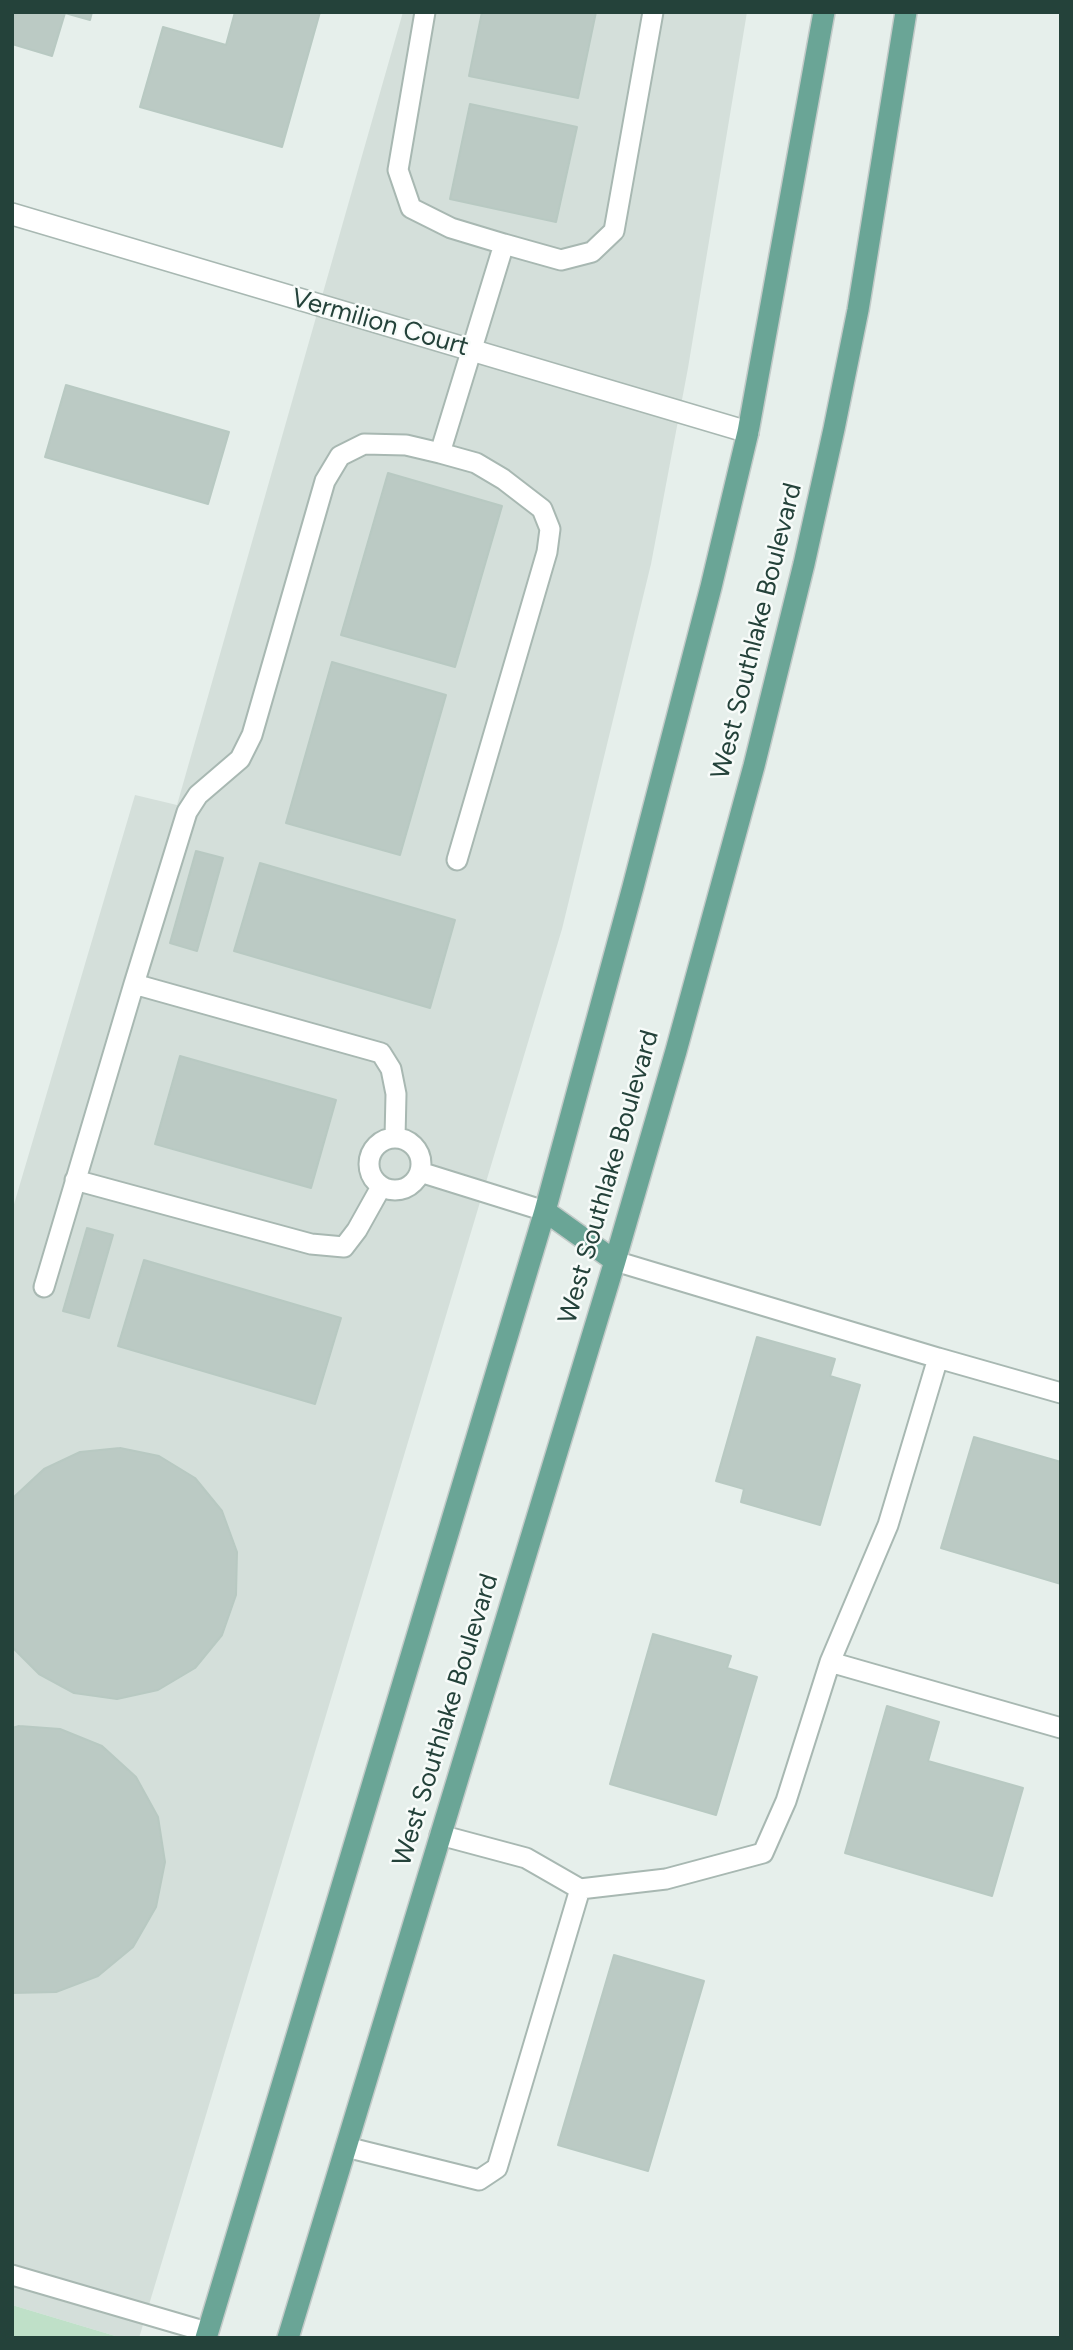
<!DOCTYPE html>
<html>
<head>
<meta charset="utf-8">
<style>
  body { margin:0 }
  #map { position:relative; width:1073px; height:2350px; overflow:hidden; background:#e6efeb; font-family:Figtree,sans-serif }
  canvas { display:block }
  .frame { position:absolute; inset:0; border:14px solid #24423a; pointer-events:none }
</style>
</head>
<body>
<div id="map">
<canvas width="1073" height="2350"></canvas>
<div class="frame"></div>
</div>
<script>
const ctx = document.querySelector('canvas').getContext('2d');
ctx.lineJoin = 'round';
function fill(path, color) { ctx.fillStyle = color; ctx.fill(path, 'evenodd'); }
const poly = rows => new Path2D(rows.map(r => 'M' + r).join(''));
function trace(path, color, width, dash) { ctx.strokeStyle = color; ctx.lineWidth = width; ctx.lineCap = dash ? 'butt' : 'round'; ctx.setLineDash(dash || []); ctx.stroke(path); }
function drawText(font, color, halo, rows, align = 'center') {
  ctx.font = font + ' Figtree,sans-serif'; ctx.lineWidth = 5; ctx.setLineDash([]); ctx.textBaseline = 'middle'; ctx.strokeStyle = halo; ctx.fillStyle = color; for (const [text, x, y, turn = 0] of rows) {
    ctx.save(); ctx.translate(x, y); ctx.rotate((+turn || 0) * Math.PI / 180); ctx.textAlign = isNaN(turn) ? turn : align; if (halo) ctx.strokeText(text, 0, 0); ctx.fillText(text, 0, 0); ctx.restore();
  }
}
const built = poly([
  [403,12,747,12,688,368,651,564,562,929,139,2338,122,2338,12,2305,12,1211,135,795,177,805]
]);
const green = poly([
  [12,2305,122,2338,12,2338]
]);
const building = poly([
  [12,12,92,12,90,20,65,13,52,56,12,44,12,12],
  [235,12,320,12,282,147,140,107,163,27,226,45,235,12],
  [482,12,596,12,578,98,469,76,482,12],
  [470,104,577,127,556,222,450,199,470,104],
  [66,385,229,432,208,504,45,457,66,385],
  [388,473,502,506,455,667,341,635,388,473],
  [332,662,446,695,400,855,286,823,332,662],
  [196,851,223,858,197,951,170,943,196,851],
  [260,863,455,920,430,1008,234,951,260,863],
  [180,1056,336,1100,311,1188,155,1144,180,1056],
  [87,1228,113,1235,89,1318,63,1311,87,1228],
  [144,1260,341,1318,315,1404,118,1346,144,1260],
  [757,1337,835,1359,830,1376,860,1385,820,1525,741,1502,744,1489,716,1481,757,1337],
  [974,1437,1061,1462,1061,1584,941,1548,974,1437],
  [120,1448,159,1456,195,1478,222,1511,237,1552,236,1595,222,1635,195,1668,158,1690,117,1699,74,1693,39,1674,12,1647,12,1502,15,1496,44,1469,80,1452,120,1448],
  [653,1634,731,1656,727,1668,757,1677,716,1815,610,1784,653,1634],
  [887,1706,939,1722,928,1761,1023,1788,992,1896,845,1853,887,1706],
  [19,1726,60,1729,102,1746,136,1777,158,1817,165,1862,156,1907,133,1947,98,1976,56,1992,12,1993,12,1728,19,1726],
  [614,1955,704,1981,648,2171,558,2145,614,1955]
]);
const service = poly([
  [425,12,398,170,411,208,451,228,504,244],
  [440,453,476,463,503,479,542,509,550,529,547,552,457,860],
  [395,1138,396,1094,391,1069,381,1053,134,984,187,812,198,795,240,759,252,735,325,481,340,456,364,444,406,445,440,453,504,244,561,260,592,252,614,231,653,12],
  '369 1164a26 26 0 1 1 52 0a26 26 0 1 1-52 0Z',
  [420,1172,545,1211],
  [75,1180,311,1244,344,1247,357,1230,381,1187],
  [44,1287,134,984],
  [938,1358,1061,1393],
  [830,1662,1061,1728],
  [580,1889,666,1879,763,1853,786,1801,830,1662,888,1525,938,1358,615,1261],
  [346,2147,479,2180,497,2168,580,1889,526,1858,440,1835],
  [12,2275,207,2332]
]);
const minor = poly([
  [12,214,748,432]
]);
const primary = poly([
  [545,1211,615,1261],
  [206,2338,545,1211,633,887,711,587,748,432,824,12],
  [288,2338,615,1261,676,1051,754,766,804,564,834,429,858,310,906,12]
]);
const streetNames = [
  ["Vermilion Court",380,323,16],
  ["West Southlake Boulevard",757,631,-76],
  ["West Southlake Boulevard",609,1177,-74],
  ["West Southlake Boulevard",446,1720,-73]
];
fill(built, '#d4dfda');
fill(green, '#bfe0c8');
fill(building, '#bbcac4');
trace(building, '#b8c9c2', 2);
trace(service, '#a8b8b2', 23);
trace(minor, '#a8b8b2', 24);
trace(primary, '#c2cac8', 24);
trace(service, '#fff', 19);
trace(minor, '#fff', 21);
trace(primary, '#6aa596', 21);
drawText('26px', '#24423a', '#f7fbf9', streetNames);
</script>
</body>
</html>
